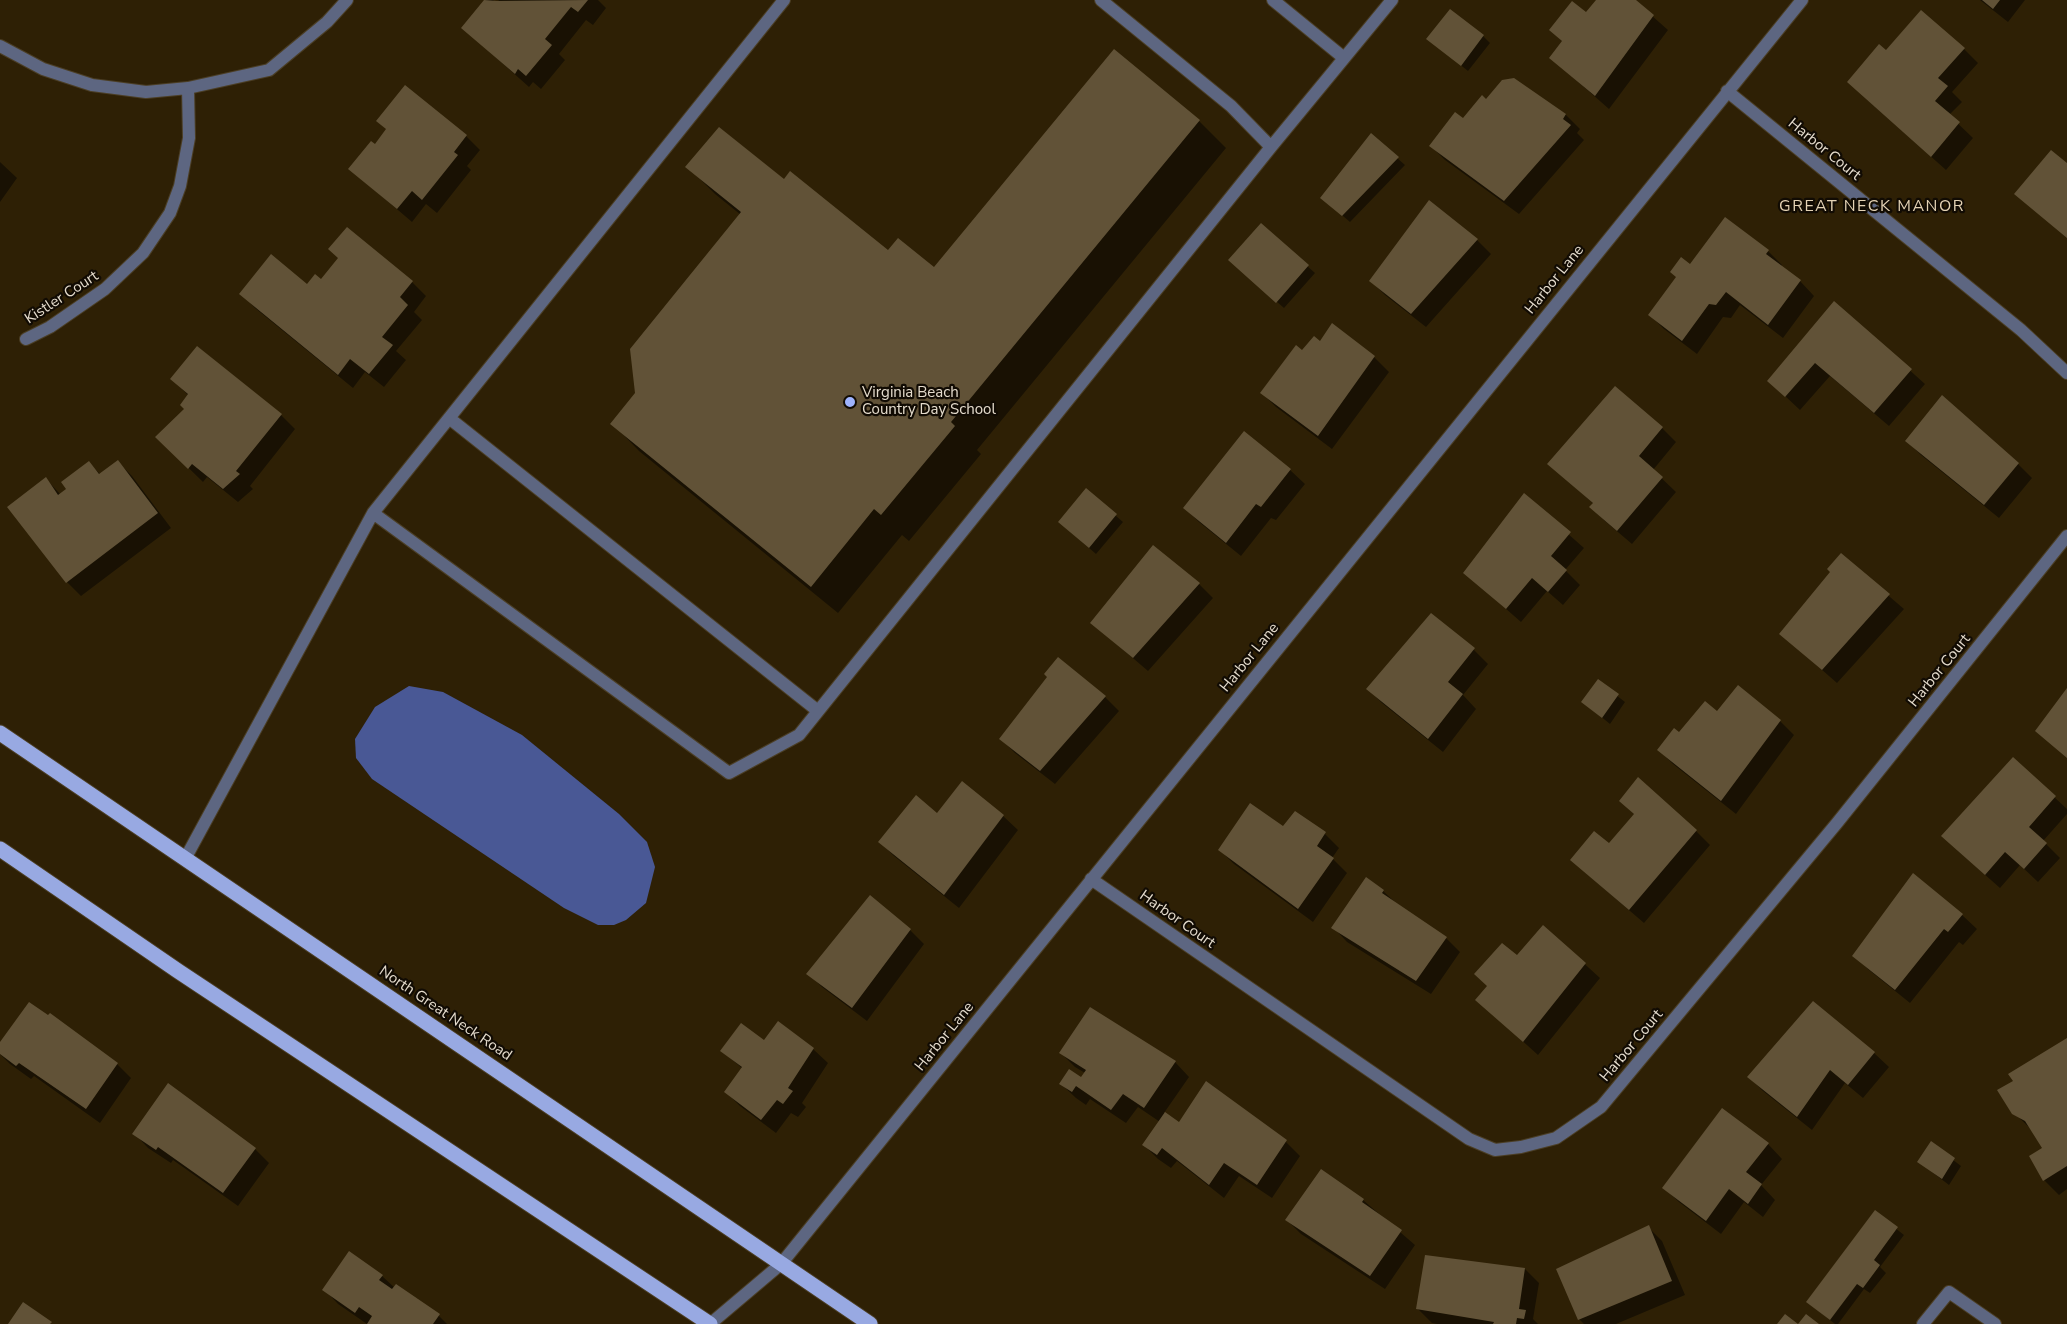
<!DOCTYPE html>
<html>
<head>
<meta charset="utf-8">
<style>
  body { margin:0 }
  canvas { display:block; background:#2e2005 }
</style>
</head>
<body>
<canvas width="2067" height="1324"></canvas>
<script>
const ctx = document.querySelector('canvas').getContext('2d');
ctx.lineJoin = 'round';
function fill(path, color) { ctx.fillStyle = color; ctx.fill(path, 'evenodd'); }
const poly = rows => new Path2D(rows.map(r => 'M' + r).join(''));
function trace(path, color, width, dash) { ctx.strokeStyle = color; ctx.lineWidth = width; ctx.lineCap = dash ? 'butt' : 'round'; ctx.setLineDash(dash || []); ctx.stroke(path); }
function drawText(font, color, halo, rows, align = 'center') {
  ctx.font = font + ' "Nunito Sans",sans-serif'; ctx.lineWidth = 4.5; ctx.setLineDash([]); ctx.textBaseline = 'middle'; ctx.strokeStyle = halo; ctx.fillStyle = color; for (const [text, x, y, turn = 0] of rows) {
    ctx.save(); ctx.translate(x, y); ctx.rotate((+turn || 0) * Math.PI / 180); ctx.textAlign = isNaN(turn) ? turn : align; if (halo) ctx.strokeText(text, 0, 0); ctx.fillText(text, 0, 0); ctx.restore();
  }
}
const water = poly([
  [409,686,443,692,522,735,619,814,647,842,655,867,646,903,626,920,614,925,598,925,564,908,372,779,356,758,355,739,375,707]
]);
const shadow = poly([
  [486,0,493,0,497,3,499,0,598,0,606,8,593,25,586,20,559,54,565,60,541,89,533,82,529,87,463,28],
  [1598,0,1634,0,1668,30,1609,109,1551,58,1563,42,1551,30,1587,14],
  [1980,0,2025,0,2008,22],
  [1483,36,1490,43,1468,71,1428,39],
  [1964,49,1978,63,1952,92,1962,102,1949,115,1973,138,1946,170,1863,96,1886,52],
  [1114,51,1199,121,1226,148,977,450,981,454,909,541,902,535,838,613,639,451,612,423,637,393,741,215,715,194,688,167,889,252,934,269],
  [1513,80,1566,115,1580,129,1577,133,1584,140,1519,214,1445,160,1431,146],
  [1371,135,1405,165,1350,222,1329,204],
  [466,136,480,150,467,166,471,170,437,213,426,204,412,222,350,169],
  [0,162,17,178,0,202],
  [1261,225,1315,273,1284,308,1237,267],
  [347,229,412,282,426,296,414,312,422,320,396,351,406,360,384,387,365,372,353,388,255,308,241,293,308,286,321,281,340,259],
  [1477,240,1491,254,1426,327,1385,295,1371,281],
  [1768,251,1782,265,1781,267,1800,281,1814,296,1783,338,1740,305,1731,318,1723,317,1697,354,1664,329,1650,315,1691,267],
  [1835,303,1925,384,1889,426,1830,376,1800,410,1769,381],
  [1333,326,1374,357,1389,372,1332,449,1276,407,1262,393,1303,352,1320,343],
  [172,379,281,415,295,429,250,486,253,489,238,502,207,477,203,482,157,437,186,409,189,396],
  [1662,428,1676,442,1653,470,1676,492,1632,544,1605,521,1591,507,1594,504,1549,464],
  [1244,433,1290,470,1305,484,1276,520,1271,518,1241,556,1199,522,1185,508],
  [1907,441,2018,464,2032,478,1999,518,1921,455],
  [118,462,132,476,171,528,81,596,67,582,46,479,61,495,68,490,89,463,101,475],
  [1086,490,1123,522,1096,554,1066,528],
  [1524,495,1584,548,1565,570,1580,585,1563,605,1547,591,1521,622,1465,573],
  [1841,555,1904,609,1837,683,1781,634,1832,572],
  [1199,584,1213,598,1148,671,1092,623],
  [1431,615,1474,650,1488,664,1463,695,1476,709,1443,752,1382,703,1368,689],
  [1598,681,1625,702,1610,724,1583,702],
  [1105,697,1119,711,1055,784,1015,753,1001,739],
  [1717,713,1780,721,1794,735,1736,814,1673,764,1659,750,1680,734],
  [2013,759,2067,809,2067,814,2043,841,2060,858,2038,882,2020,865,2000,888,1957,850],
  [1621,801,1696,831,1710,845,1644,923,1587,874,1635,815],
  [1295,813,1325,834,1339,848,1332,858,1347,873,1313,922,1234,864,1220,850,1284,828],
  [1003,816,1018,830,959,908,894,856,880,842],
  [1913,875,1962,915,1977,929,1963,945,1959,942,1910,1003,1869,970,1854,956],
  [1383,891,1396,903,1446,938,1460,952,1431,994,1347,942,1333,927],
  [1544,927,1600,978,1538,1055,1477,1000],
  [910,930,924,944,867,1021,822,987,808,973],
  [1814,1003,1874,1053,1889,1067,1863,1098,1845,1083,1812,1130,1763,1091,1749,1077],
  [48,1017,117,1064,131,1078,100,1123,34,1076,31,1079,10,1064,0,1054,0,1045],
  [779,1023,813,1049,828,1063,802,1103,806,1107,798,1117,791,1113,776,1133,740,1106,726,1092,743,1069,722,1051,764,1043],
  [2067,1039,2067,1189,2059,1195,2045,1181,2031,1157,2044,1149,2032,1130,2014,1113,2015,1081],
  [1061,1053,1175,1062,1189,1077,1164,1113,1179,1124,1207,1083,1286,1142,1300,1156,1272,1198,1239,1176,1224,1198,1177,1161,1171,1168,1158,1159,1144,1145,1160,1122,1138,1107,1126,1123,1090,1099,1086,1105,1076,1098,1061,1084,1081,1079,1085,1073,1075,1067],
  [134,1133,255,1149,269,1163,238,1206,173,1160,171,1163,148,1148],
  [1931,1143,1961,1166,1949,1185,1919,1162],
  [1768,1144,1782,1159,1761,1185,1775,1200,1763,1217,1744,1202,1721,1234,1679,1202,1664,1188],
  [1363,1200,1415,1245,1385,1289,1301,1234,1287,1220],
  [1875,1212,1904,1235,1880,1267,1886,1273,1870,1293,1864,1289,1838,1324,1835,1324,1815,1308],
  [1648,1227,1662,1241,1685,1295,1616,1324,1584,1324,1579,1319],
  [1525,1269,1539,1283,1533,1319,1538,1324,1437,1324,1432,1323,1418,1309],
  [382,1276,395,1288,396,1286,439,1316,447,1324,367,1324,338,1304,324,1289]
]);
const building = poly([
  [484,0,497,1,588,0,578,12,571,7,545,39,552,45,526,76,518,69,515,74,461,28],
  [1596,0,1636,0,1654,15,1595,96,1549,58,1562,41,1549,30,1572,1,1586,12],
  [1982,0,2000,0,1993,9],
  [1450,9,1484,35,1461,66,1426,39],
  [1921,10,1965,48,1938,78,1948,86,1935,101,1960,122,1931,157,1847,82,1879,44,1886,50],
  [1114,49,1200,120,951,422,955,426,881,515,874,509,811,587,610,424,635,393,630,349,741,212,685,167,719,127,784,179,790,171,888,250,898,238,934,267],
  [1514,78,1566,114,1563,119,1571,125,1504,201,1429,146,1455,112,1463,118,1482,95,1486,99,1502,80],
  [405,85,467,135,454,152,458,155,422,200,412,191,397,209,348,169,371,141,375,144,386,129,376,121],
  [1371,133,1399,157,1342,216,1320,198],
  [2051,150,2067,163,2067,238,2014,194],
  [1429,200,1478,239,1411,314,1369,281],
  [1725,217,1769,250,1766,254,1801,280,1768,325,1726,292,1716,305,1709,304,1682,341,1648,315,1676,277,1670,272,1681,257,1690,264],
  [1261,223,1309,265,1276,303,1228,260],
  [347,227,413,281,400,297,408,305,382,337,393,345,369,374,350,359,338,375,239,294,271,254,307,284,315,274,321,279,338,258,328,249],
  [1834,301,1912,369,1874,413,1815,363,1785,397,1767,381],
  [1332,323,1375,356,1318,436,1260,393,1296,345,1302,350,1314,336,1320,341],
  [197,346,282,414,236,471,240,474,223,489,192,464,188,469,155,437,184,409,180,405,188,394,170,379],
  [1615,386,1663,427,1639,456,1663,477,1617,531,1589,507,1593,503,1547,464],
  [1942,395,2019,463,1984,505,1905,441],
  [1244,431,1291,469,1261,507,1256,504,1226,543,1183,508],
  [118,460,158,513,66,583,7,507,46,477,58,495,66,489,61,482,89,461,99,474],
  [1086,488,1117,514,1089,548,1058,522],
  [1524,493,1571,532,1551,556,1567,570,1548,592,1532,578,1506,609,1463,573],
  [1153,545,1200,583,1133,658,1090,623],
  [1841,553,1890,594,1822,670,1779,634,1830,572,1827,569],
  [1431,613,1475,648,1448,682,1463,694,1428,739,1366,689],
  [1058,657,1106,696,1040,771,999,739,1047,677,1044,674],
  [1598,679,1619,694,1602,718,1581,702],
  [1738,685,1781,720,1721,801,1657,750,1674,728,1679,732,1705,701,1717,711],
  [2067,688,2067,758,2035,731],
  [2013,757,2056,796,2029,827,2047,843,2024,869,2005,852,1985,875,1941,836],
  [1638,777,1697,830,1629,910,1570,860,1594,831,1609,843,1634,814,1619,801],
  [962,781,1004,815,944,895,878,842,916,795,937,813],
  [1250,803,1283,826,1295,811,1326,832,1317,846,1334,858,1298,909,1218,850],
  [1913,873,1963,914,1948,932,1944,929,1895,990,1852,956],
  [1366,877,1384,890,1382,893,1447,937,1416,981,1331,928],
  [870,895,911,929,852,1008,806,974],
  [1543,925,1586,963,1523,1042,1475,1000,1487,986,1474,974,1502,943,1517,955],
  [1813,1001,1875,1052,1848,1085,1830,1070,1797,1117,1747,1077],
  [29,1002,48,1015,50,1013,118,1063,86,1109,19,1063,16,1066,0,1054,0,1042],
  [1090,1007,1176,1061,1144,1108,1123,1094,1111,1110,1076,1086,1072,1092,1059,1084,1069,1069,1081,1077,1086,1070,1059,1053],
  [778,1021,814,1048,788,1088,793,1091,783,1104,777,1100,761,1120,724,1092,742,1067,720,1051,741,1023,764,1040],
  [2067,1038,2067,1166,2043,1181,2029,1156,2042,1148,2025,1121,2012,1114,1997,1090,2013,1081,2008,1074],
  [1206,1081,1287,1140,1257,1185,1224,1163,1209,1185,1162,1148,1157,1155,1142,1145,1165,1112,1179,1122],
  [168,1083,256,1148,223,1193,158,1147,156,1150,132,1134],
  [1722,1108,1769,1143,1746,1172,1762,1184,1748,1204,1729,1189,1706,1221,1662,1188],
  [1931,1141,1955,1158,1942,1179,1917,1162],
  [1321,1169,1364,1199,1362,1202,1402,1230,1370,1276,1285,1220],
  [1875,1210,1898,1227,1874,1260,1880,1265,1863,1288,1857,1284,1830,1320,1806,1302],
  [1649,1225,1672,1281,1578,1320,1556,1269],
  [349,1251,383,1275,379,1280,392,1289,396,1284,440,1314,433,1324,367,1324,372,1316,359,1307,355,1313,322,1290],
  [1425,1255,1525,1268,1519,1309,1526,1310,1524,1319,1517,1318,1516,1324,1493,1324,1494,1322,1416,1309],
  [23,1302,52,1322,50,1324,8,1324],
  [1785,1314,1798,1324,1806,1314,1819,1324,1777,1324]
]);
const service = poly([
  [1101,0,1231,106,1271,147],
  [1273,0,1344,58],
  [449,418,818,711],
  [373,513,729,773,799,735,1271,147,1392,0],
  [185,859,373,513,784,0],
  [1923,1324,1949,1292,1995,1324]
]);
const minor = poly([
  [0,46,43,69,92,85,146,92,188,88,269,70,327,22,347,0],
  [1727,91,2021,330,2067,373],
  [26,339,50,327,105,289,143,253,170,213,180,186,189,138,188,88],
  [1091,879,1469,1139,1495,1150,1521,1147,1556,1138,1601,1107,1837,823,2067,536],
  [710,1324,781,1264,1802,0]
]);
const primary = poly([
  [0,733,870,1324],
  [0,849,178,971,710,1324]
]);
const markers = [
  [850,402,6,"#9eb3fd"]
];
const streetNames = [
  ["Harbor Court",1824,150,39],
  ["Harbor Lane",1555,280,-51],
  ["Kistler Court",62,298,-33],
  ["Harbor Lane",1250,658,-51],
  ["Harbor Court",1940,671,-51],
  ["Harbor Court",1177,920,35],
  ["North Great Neck Road",445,1014,34],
  ["Harbor Lane",945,1037,-51],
  ["Harbor Court",1632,1046,-50]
];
const poiNames = [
  ["Virginia Beach",862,393],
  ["Country Day School",862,410]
];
const neighbourhoodNames = [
  ["GREAT NECK MANOR",1872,207]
];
fill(water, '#495895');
fill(shadow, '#0007');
fill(building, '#615237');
trace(service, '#4b3e25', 14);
trace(minor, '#4b3e25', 14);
trace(primary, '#4b3e25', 17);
trace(service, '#5d6681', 12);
trace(minor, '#5d6681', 12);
trace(primary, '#98a9e2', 15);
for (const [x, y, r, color] of markers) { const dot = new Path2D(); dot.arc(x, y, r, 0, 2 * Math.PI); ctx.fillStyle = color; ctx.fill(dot); trace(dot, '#110b03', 2); }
drawText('15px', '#e5dccd', '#110b03', streetNames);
drawText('15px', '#e5dccd', '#110b03', poiNames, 'left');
ctx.letterSpacing = '1.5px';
drawText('16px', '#e4d2b4', '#110b03', neighbourhoodNames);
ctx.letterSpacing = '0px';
</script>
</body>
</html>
